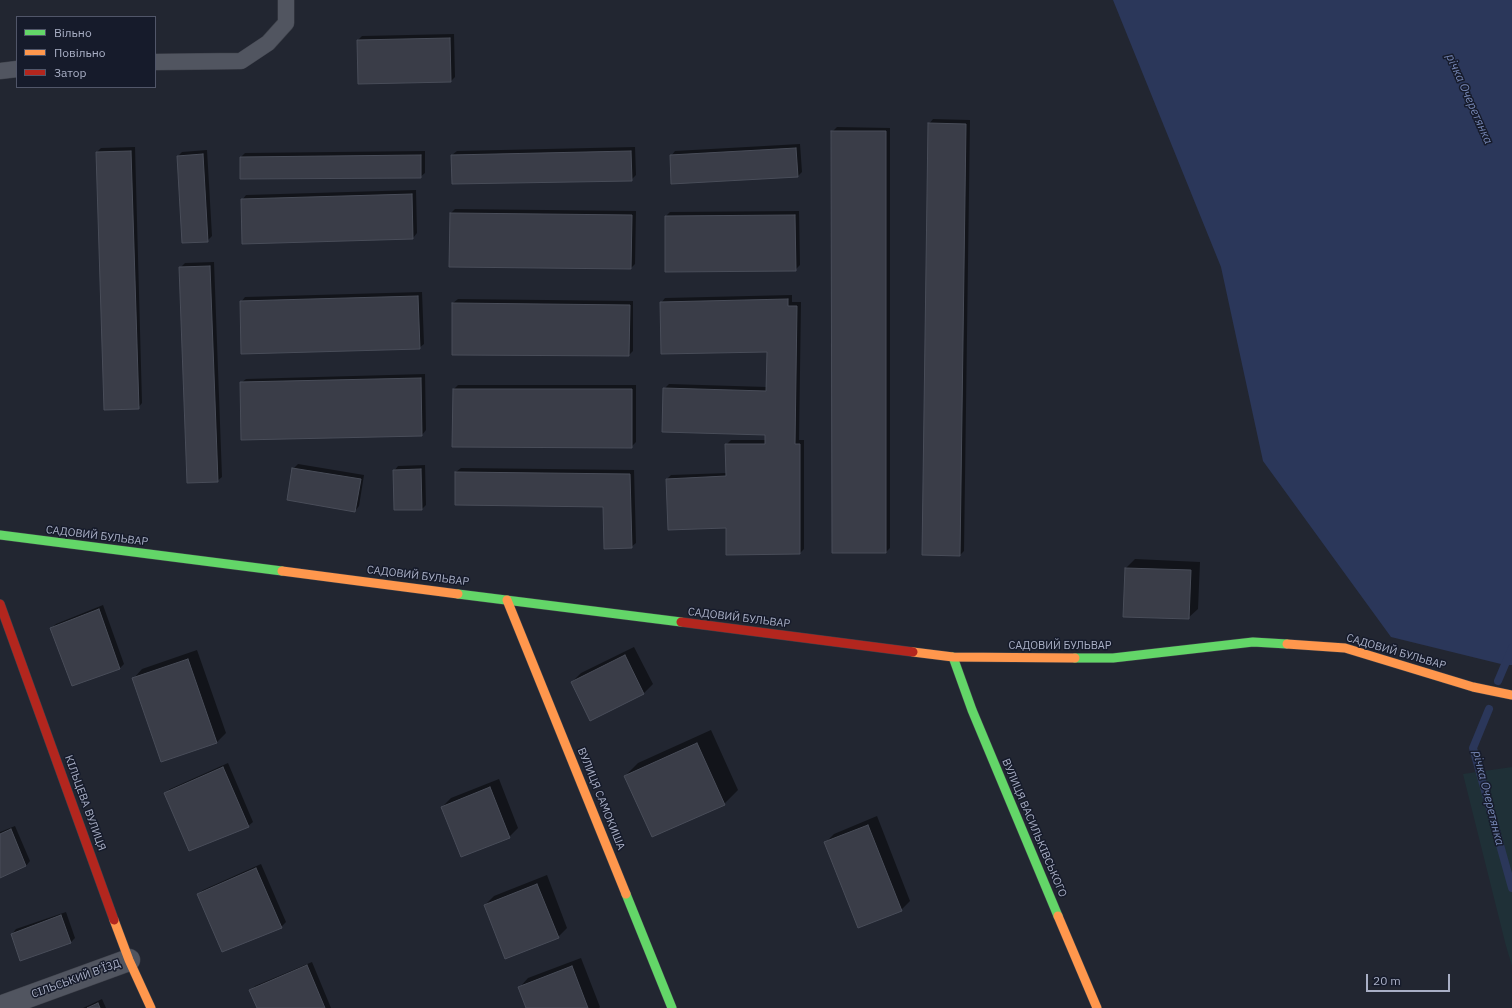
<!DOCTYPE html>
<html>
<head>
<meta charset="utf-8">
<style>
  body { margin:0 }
  #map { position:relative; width:1512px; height:1008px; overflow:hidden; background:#222631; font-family:"IBM Plex Sans",sans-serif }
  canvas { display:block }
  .legend { position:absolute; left:16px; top:16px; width:140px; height:72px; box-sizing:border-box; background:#161b2b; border:1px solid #515669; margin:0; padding:5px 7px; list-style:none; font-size:12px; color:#a9afc5 }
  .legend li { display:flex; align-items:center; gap:8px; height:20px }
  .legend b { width:20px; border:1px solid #515669 }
  .scale { position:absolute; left:1366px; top:974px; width:84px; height:18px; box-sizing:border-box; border:2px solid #a9afc5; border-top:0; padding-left:5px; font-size:12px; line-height:14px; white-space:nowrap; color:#a9afc5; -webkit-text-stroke:3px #161b2b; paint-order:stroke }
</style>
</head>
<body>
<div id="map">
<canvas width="1512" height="1008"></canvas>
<ul class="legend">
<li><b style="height:5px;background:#63d668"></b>Вільно</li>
<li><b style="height:5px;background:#ff974d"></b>Повільно</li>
<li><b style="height:5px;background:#b3261e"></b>Затор</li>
</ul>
<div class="scale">20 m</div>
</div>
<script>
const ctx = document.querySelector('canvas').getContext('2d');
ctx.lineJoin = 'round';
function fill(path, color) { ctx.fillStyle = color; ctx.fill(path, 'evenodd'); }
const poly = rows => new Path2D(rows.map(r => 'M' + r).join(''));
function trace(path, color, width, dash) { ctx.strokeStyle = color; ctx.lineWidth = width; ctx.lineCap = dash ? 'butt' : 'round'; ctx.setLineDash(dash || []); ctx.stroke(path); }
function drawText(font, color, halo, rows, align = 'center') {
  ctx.font = font + ' "IBM Plex Sans",sans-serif'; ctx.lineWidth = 3; ctx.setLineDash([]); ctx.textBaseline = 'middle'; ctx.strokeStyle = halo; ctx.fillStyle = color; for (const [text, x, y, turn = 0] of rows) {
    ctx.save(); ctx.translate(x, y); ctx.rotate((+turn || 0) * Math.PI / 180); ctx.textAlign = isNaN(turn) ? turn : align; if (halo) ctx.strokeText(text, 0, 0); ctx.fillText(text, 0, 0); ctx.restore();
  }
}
const green = poly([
  [1512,767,1512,966,1506,946,1463,774]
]);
const water = poly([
  [1113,0,1512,0,1512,665,1505,665,1391,637,1263,461,1221,267]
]);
const shadow = poly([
  [454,34,455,77,451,81,358,40,362,36],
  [933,119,970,120,964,551,960,555,929,124],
  [837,127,890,128,890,548,886,552,832,132],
  [800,144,802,172,798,176,671,156,675,151],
  [135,147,142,403,138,408,105,409,97,152,101,148],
  [635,147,636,175,631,180,453,183,452,155,457,151],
  [207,150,212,236,207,241,178,156,182,152],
  [425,151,425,173,420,177,241,157,245,153],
  [416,190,417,233,413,238,242,200,246,195],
  [455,209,636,211,635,264,631,268,451,213],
  [799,211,800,265,795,270,666,216,670,212],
  [214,262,222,477,217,481,180,268,185,263],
  [422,292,424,344,419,348,241,302,245,297],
  [792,295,792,302,801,302,799,440,804,440,804,549,800,553,727,554,727,527,667,479,671,475,727,473,726,445,731,440,766,440,766,434,664,389,669,384,767,387,768,351,661,303,665,298],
  [458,299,633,301,633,351,629,355,453,303],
  [425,374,426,430,422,435,241,383,246,379],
  [458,385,636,385,636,442,631,447,454,389],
  [298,464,364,475,359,506,355,511,293,469],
  [425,465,426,505,422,509,394,471,398,466],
  [461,468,634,470,636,543,631,547,604,506,456,504,456,472],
  [1135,559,1200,562,1198,609,1188,618,1126,568],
  [103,605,124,664,119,669,51,628,56,624],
  [634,647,653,684,644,693,591,719,572,682,581,673],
  [197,650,226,733,217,742,133,679,142,669],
  [711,730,738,790,724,804,625,776,638,763],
  [228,763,253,822,248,826,165,794,170,789],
  [499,779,518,828,509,837,442,807,451,798],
  [877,816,910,901,901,910,825,843,834,834],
  [15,826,30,861,26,866,0,877,0,832],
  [261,864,286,922,281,927,198,894,203,890],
  [547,875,567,928,558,937,485,905,494,896],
  [66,912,75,938,71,942,12,934,16,929],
  [581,958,600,1007,599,1008,527,1008,519,988,528,978],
  [312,962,331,1008,258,1008,251,990,255,986],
  [102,999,106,1008,83,1008]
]);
const stream = poly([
  [1498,681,1512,648],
  [1489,709,1473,748,1512,888]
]);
const building = poly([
  [450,38,451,82,358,84,357,40,450,38],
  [928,123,966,124,960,556,922,555,928,123],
  [831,131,886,131,886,553,832,553,831,131],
  [796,148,798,177,671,184,670,155,796,148],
  [131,151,139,409,104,410,96,152,131,151],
  [631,151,632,181,452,184,451,155,631,151],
  [203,154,208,242,182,243,177,156,203,154],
  [421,155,421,178,240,179,240,157,421,155],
  [412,194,413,239,242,244,241,199,412,194],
  [450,213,632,215,631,269,449,267,450,213],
  [795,215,796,271,665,272,665,216,795,215],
  [210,266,218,482,187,483,179,267,210,266],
  [418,296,420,349,241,354,240,301,418,296],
  [788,299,788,306,797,306,795,444,800,444,800,554,726,555,726,528,668,530,666,479,726,476,725,444,765,444,765,435,662,432,663,388,766,391,767,352,661,354,660,302,788,299],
  [452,303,630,305,629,356,452,355,452,303],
  [421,378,422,436,241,440,240,382,421,378],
  [453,389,632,389,632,448,452,447,453,389],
  [292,468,361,479,355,512,287,500,292,468],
  [421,469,422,510,394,510,393,470,421,469],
  [455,472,630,474,632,548,604,549,603,507,455,505,455,472],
  [1125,568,1191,570,1189,619,1123,617,1125,568],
  [99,609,120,669,72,686,50,628,99,609],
  [625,655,644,694,590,721,571,682,625,655],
  [188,659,217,743,161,762,132,678,188,659],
  [697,743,725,805,652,837,624,776,697,743],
  [223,767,249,827,189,851,164,793,223,767],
  [490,787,510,838,461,857,441,807,490,787],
  [868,825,902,911,858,928,824,842,868,825],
  [11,829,26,866,0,878,0,834,11,829],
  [256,868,282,928,222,952,197,894,256,868],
  [537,884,559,938,505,959,484,905,537,884],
  [61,915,71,943,20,961,11,934,61,915],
  [307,965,325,1008,257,1008,249,990,307,965],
  [572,966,588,1008,526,1008,518,987,572,966],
  [98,1003,100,1008,87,1008,98,1003]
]);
const lane = poly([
  [155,62,241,61,268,43,286,23,286,0],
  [0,71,17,69]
]);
const street = poly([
  [0,1007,129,960]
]);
const fast = poly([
  [0,535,282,571],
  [458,594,681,622],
  [953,657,972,710,1058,916],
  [1075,658,1113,658,1253,642,1287,644],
  [626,894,672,1008]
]);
const slow = poly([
  [282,571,458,594],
  [507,600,626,894],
  [1287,644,1345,648,1473,687,1512,695],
  [913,652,953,657,1075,658],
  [1058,916,1097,1008],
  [114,920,129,960,151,1008]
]);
const jam = poly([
  [0,604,114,920],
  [681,622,913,652]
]);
const streetNames = [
  ["САДОВИЙ БУЛЬВАР",97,536,7],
  ["САДОВИЙ БУЛЬВАР",418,576,7],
  ["САДОВИЙ БУЛЬВАР",739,618,7],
  ["САДОВИЙ БУЛЬВАР",1060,646],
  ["САДОВИЙ БУЛЬВАР",1396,652,16],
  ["ВУЛИЦЯ САМОКИША",601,799,68],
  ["КІЛЬЦЕВА ВУЛИЦЯ",85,803,70],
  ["ВУЛИЦЯ ВАСИЛЬКІВСЬКОГО",1034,828,67],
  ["СІЛЬСЬКИЙ В’ЇЗД",76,979,-20]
];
const waterNames = [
  ["річка Очеретянка",1469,99,66],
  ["річка Очеретянка",1488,798,76]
];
fill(green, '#1f3037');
fill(water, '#2b375a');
fill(shadow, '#0007');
trace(stream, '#2b375a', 8);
fill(building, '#3a3d48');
trace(building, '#494d59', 1);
trace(lane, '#3e414a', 17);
trace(street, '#3e414a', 23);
trace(fast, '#3e414a', 10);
trace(slow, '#3e414a', 10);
trace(jam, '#3e414a', 10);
trace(lane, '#515560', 16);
trace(street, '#515560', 22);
trace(fast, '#63d668', 9);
trace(slow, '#ff974d', 9);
trace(jam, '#b3261e', 9);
drawText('11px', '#a9afc5', '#161b2b', streetNames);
drawText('italic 12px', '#7687b5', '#161b2b', waterNames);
</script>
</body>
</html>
